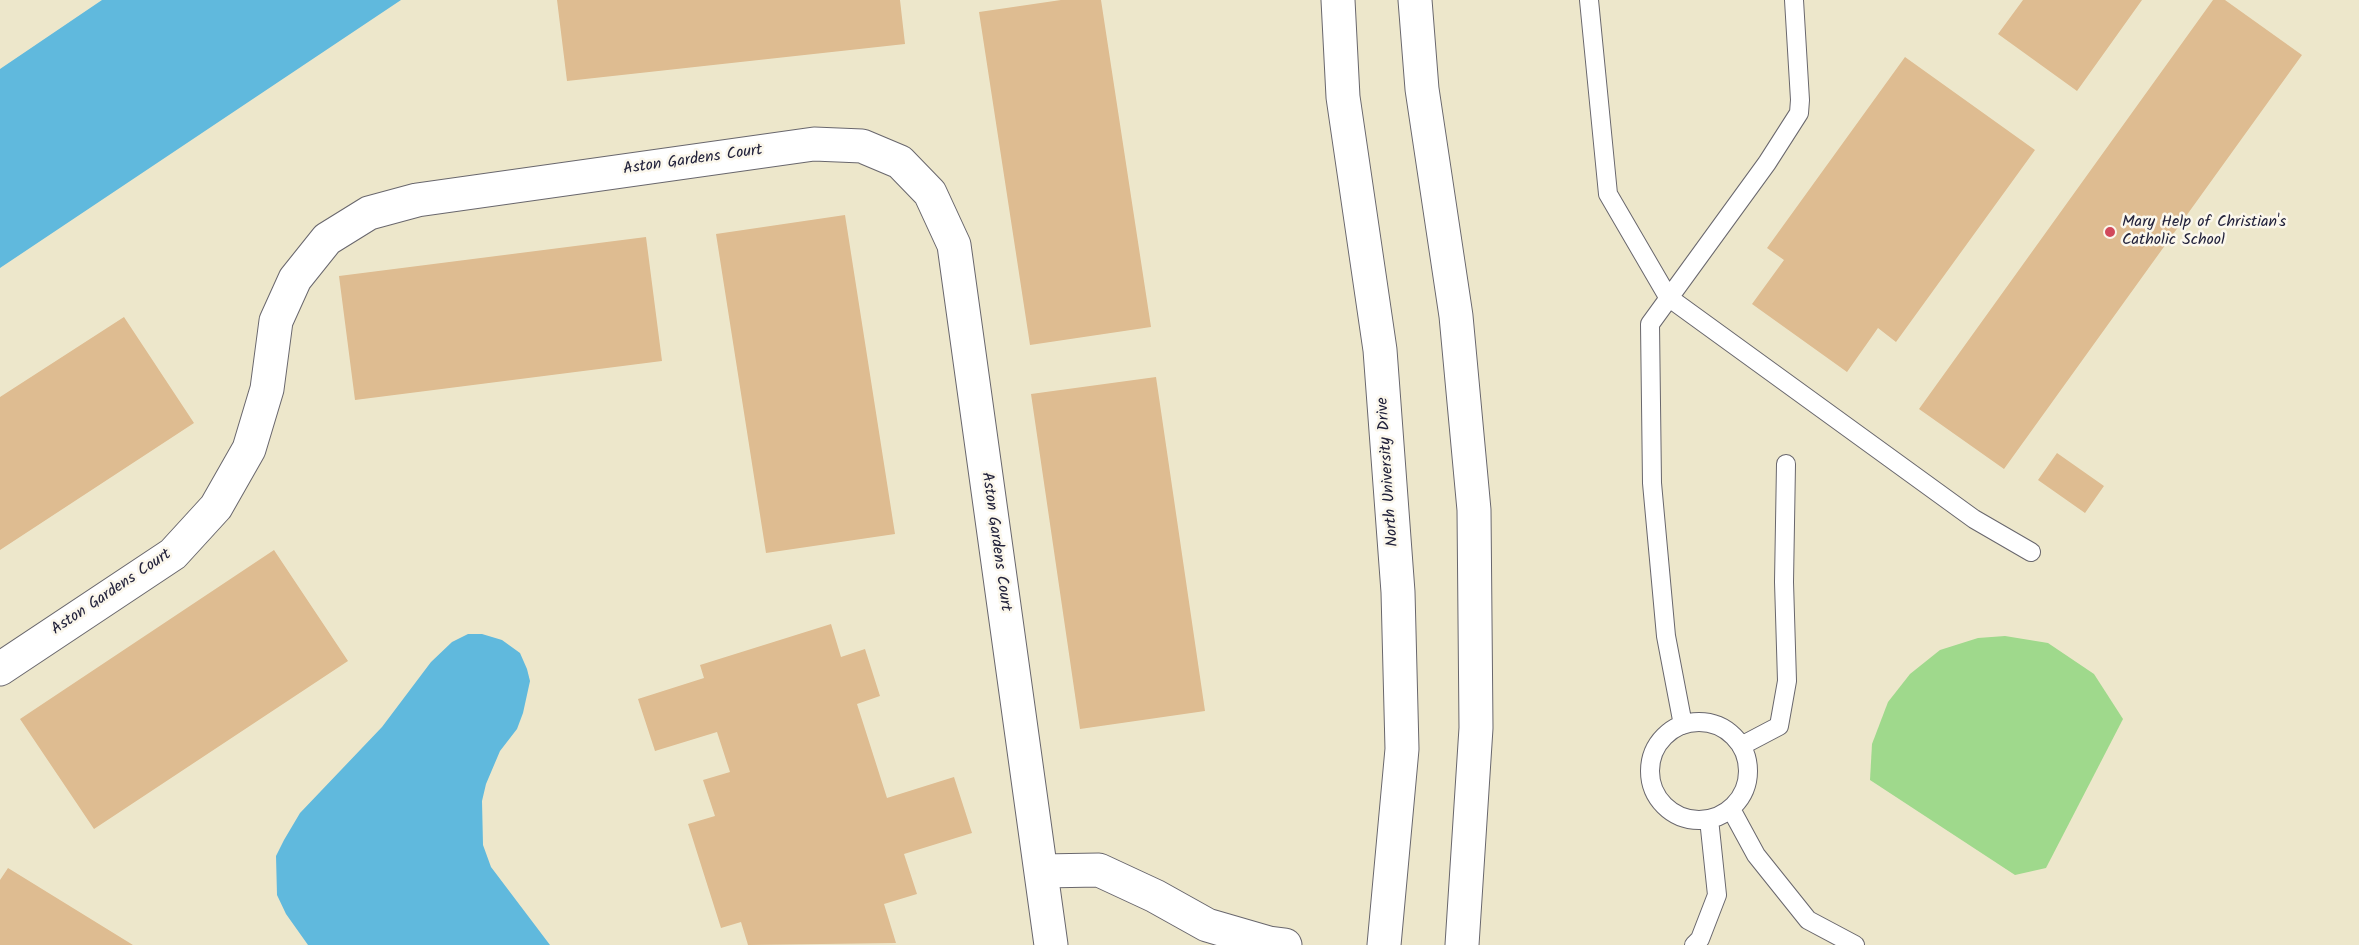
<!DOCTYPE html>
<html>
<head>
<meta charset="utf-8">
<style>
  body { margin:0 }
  canvas { display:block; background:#ede7cb }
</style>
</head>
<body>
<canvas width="2359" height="945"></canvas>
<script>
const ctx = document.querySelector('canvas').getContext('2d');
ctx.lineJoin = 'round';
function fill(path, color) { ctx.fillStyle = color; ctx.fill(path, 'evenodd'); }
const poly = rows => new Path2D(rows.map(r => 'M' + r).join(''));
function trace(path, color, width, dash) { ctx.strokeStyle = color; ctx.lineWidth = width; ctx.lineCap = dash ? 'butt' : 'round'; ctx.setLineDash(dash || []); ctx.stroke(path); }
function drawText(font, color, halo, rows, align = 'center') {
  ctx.font = font + ' Kalam,sans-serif'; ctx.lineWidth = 5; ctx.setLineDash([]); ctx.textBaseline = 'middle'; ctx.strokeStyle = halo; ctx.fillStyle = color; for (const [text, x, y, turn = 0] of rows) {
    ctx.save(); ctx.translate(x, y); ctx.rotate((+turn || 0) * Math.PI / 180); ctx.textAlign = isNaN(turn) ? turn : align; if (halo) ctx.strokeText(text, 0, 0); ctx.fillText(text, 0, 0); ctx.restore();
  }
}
const green = poly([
  [2005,636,2048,643,2094,674,2123,719,2046,868,2015,875,1870,780,1872,744,1888,702,1910,674,1940,650,1978,638]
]);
const water = poly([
  [102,0,401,0,0,268,0,69],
  [468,634,482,634,502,640,520,653,527,669,530,681,523,713,517,729,500,751,486,784,482,801,483,845,491,867,550,945,308,945,286,914,277,895,276,856,284,840,300,813,382,727,431,662,452,642]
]);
const building = poly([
  [557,0,900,0,905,44,567,81],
  [1061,0,1101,0,1151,327,1030,345,979,12],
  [2023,0,2142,0,2077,91,1998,34],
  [2213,0,2225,0,2302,55,2004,469,1919,409],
  [1905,57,2035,150,1896,342,1878,328,1847,372,1752,304,1784,260,1767,248],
  [845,215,895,534,766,553,716,234],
  [646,237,662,361,355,400,339,276],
  [124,317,194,423,0,550,0,397],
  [1156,377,1205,711,1080,729,1031,394],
  [2057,453,2104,486,2085,513,2038,480],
  [274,550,348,661,94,829,20,719],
  [831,624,841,657,865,649,880,696,857,704,887,798,954,777,972,833,904,854,917,894,884,904,896,943,748,945,741,922,721,928,688,824,715,816,703,780,730,772,717,732,655,751,638,699,704,678,700,665],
  [8,868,133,945,0,945,0,880]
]);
const lane = poly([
  [1589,0,1608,194,1668,297,1974,519,2031,552],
  '1650 771a49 49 0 1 1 98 0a49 49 0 1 1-98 0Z',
  [1683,725,1666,636,1652,483,1650,324,1767,163,1799,113,1800,100,1794,0],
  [1741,746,1779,726,1787,681,1784,582,1786,464],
  [1731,809,1756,855,1808,920,1855,945],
  [1694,945,1700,939,1717,895,1709,819]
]);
const street = poly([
  [0,669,173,554,216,507,249,449,267,389,276,321,295,279,327,239,369,213,417,200,814,144,862,146,900,162,930,193,954,245,1051,945],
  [1042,871,1099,870,1155,896,1207,925,1269,943,1285,945]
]);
const secondary = poly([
  [1338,0,1343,97,1380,350,1398,592,1402,749,1384,945],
  [1415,0,1422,89,1456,316,1474,510,1476,728,1462,945]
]);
const markers = [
  [2110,232,6,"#d1495b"]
];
const streetNames = [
  ["Aston Gardens Court",693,161,-8],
  ["North University Drive",1389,472,-94],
  ["Aston Gardens Court",995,542,82],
  ["Aston Gardens Court",112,593,-34]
];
const poiNames = [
  ["Mary Help of Christian's",2122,223],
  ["Catholic School",2122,241]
];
fill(green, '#9fd98c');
fill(water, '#60b9dd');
fill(building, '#debc91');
trace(lane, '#69676d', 20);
trace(street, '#69676d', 35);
trace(secondary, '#69676d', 35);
trace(lane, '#fff', 18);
trace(street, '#fff', 33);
trace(secondary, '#fff', 33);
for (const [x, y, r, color] of markers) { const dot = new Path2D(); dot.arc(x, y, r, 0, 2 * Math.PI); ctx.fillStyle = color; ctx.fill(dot); trace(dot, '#fbf7ec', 2); }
drawText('16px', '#22223b', '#fbf7ec', streetNames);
drawText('16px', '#22223b', '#fbf7ec', poiNames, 'left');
</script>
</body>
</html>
